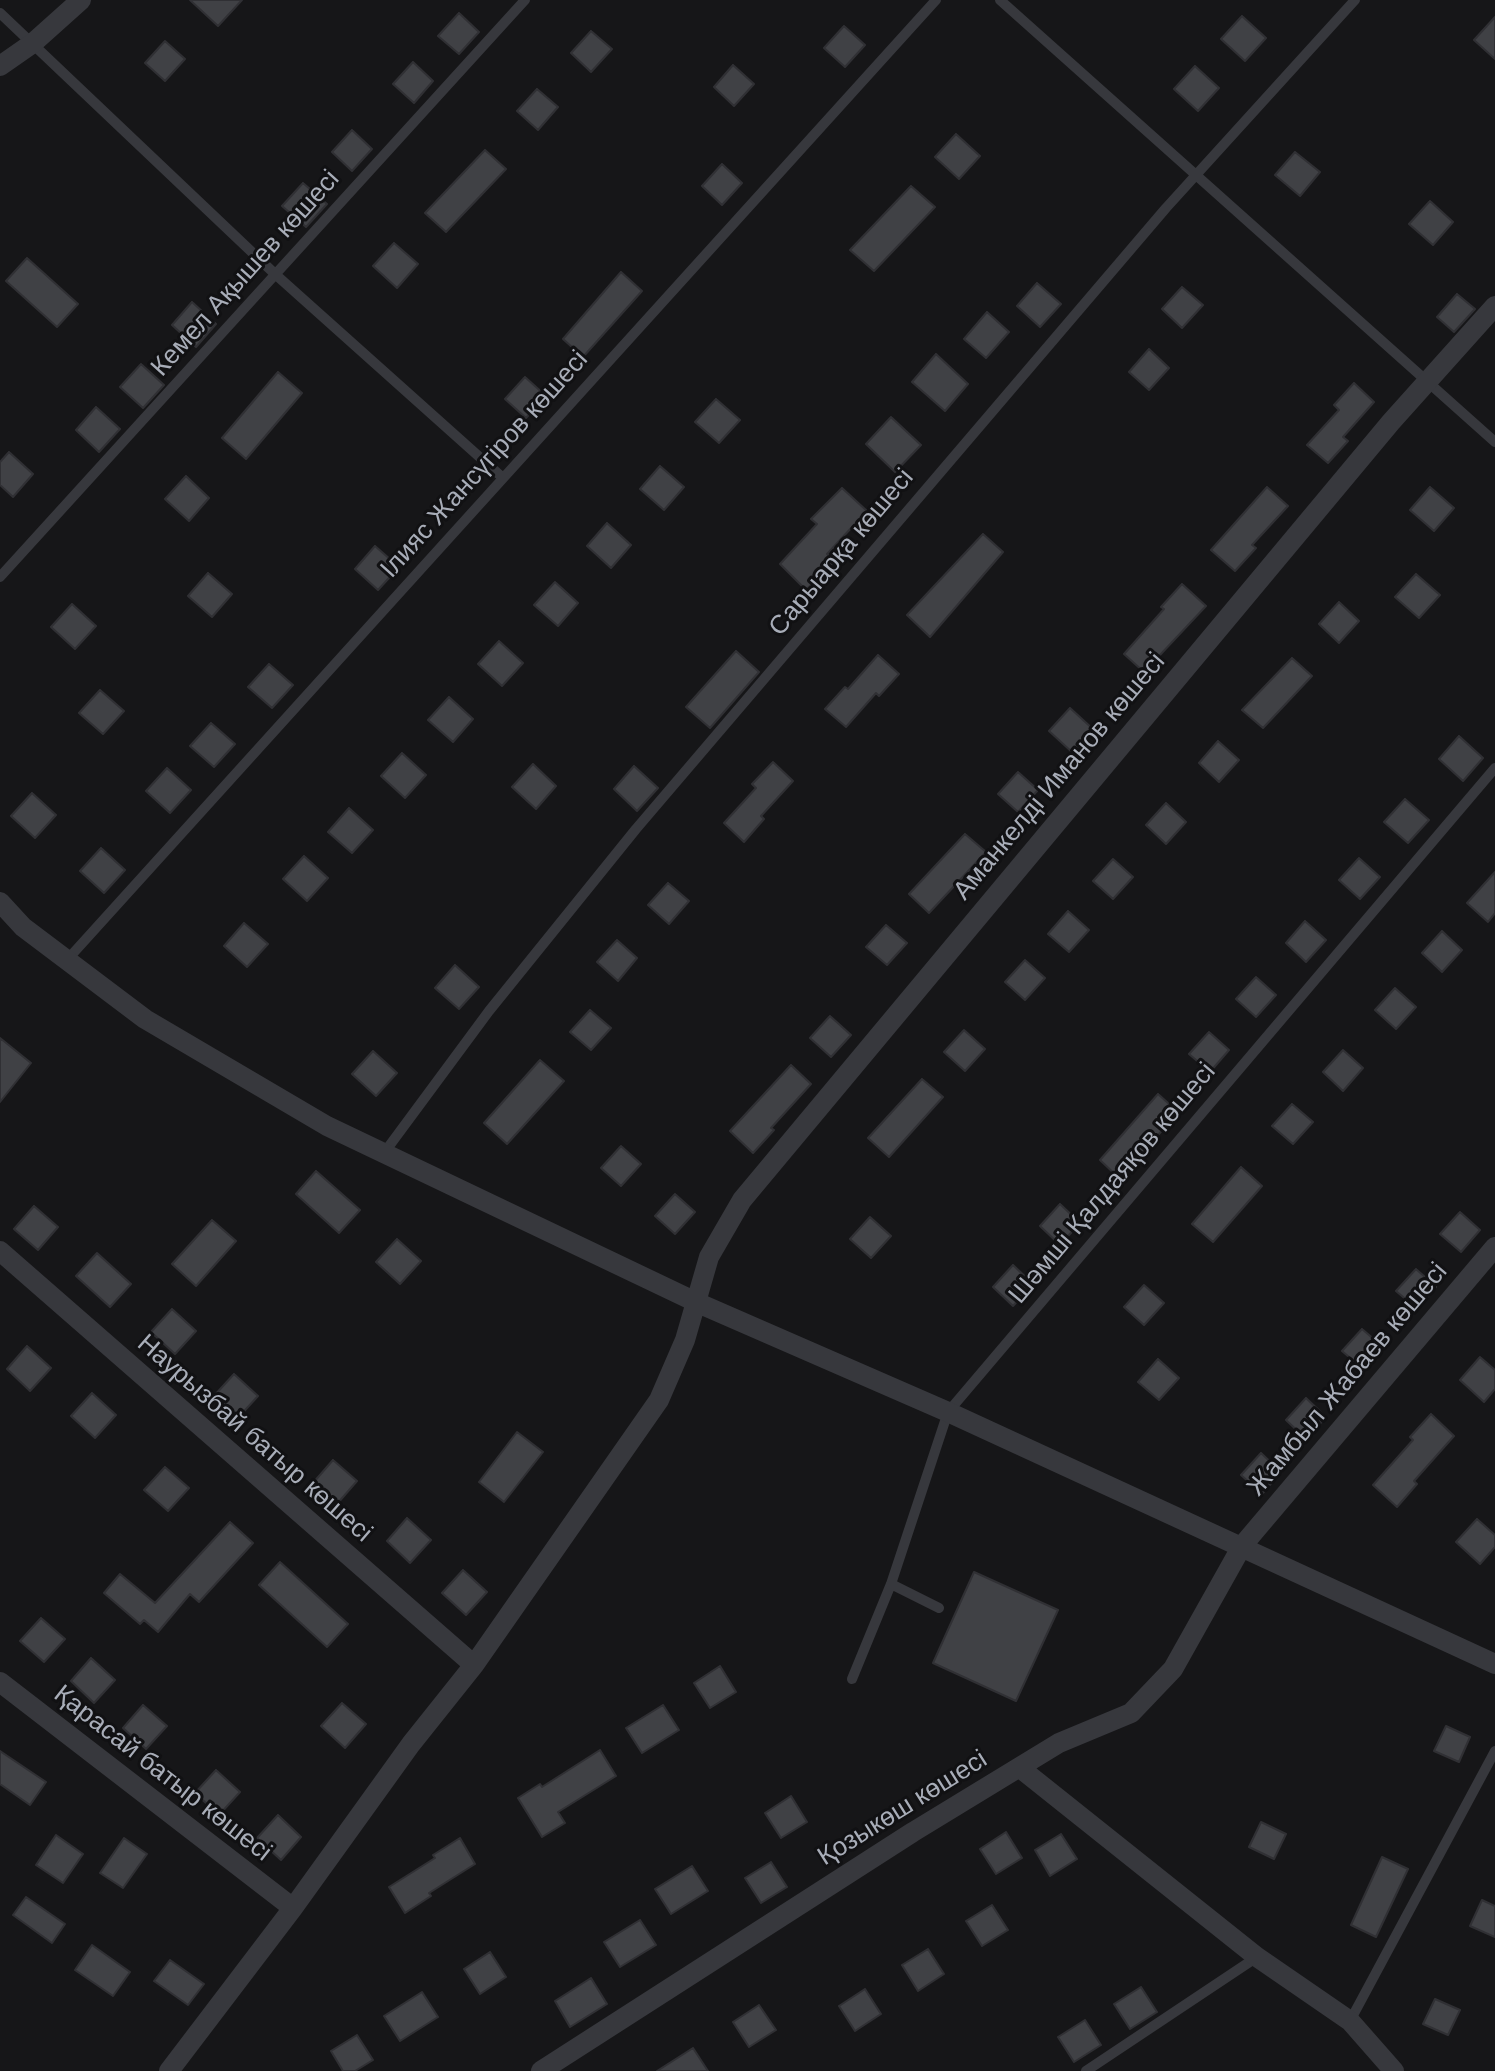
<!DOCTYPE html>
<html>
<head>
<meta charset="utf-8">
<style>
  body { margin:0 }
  canvas { display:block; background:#161618 }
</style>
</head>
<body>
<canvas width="1495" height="2071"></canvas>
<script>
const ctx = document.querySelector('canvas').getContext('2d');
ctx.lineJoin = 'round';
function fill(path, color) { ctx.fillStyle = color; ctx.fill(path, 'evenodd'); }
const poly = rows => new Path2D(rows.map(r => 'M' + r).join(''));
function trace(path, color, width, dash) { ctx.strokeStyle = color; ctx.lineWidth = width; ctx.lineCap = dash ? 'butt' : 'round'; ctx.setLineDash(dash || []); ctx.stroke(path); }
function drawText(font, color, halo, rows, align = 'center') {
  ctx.font = font + ' "DM Sans",sans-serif'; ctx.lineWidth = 6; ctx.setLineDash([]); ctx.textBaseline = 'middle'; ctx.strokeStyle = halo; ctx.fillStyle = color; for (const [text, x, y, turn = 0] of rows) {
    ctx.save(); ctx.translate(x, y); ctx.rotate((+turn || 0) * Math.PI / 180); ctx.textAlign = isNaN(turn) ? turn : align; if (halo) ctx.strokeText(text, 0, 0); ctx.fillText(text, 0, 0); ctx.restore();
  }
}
const building = poly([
  [190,0,242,0,218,26,190,0],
  [459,13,479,32,459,54,438,36,459,13],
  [1242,16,1266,38,1245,61,1221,39,1242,16],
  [1495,17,1495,59,1474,40,1495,17],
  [844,26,865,45,845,67,824,48,844,26],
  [591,31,612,49,591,72,571,53,591,31],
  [165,41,185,59,165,81,145,63,165,41],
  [413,62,433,81,414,103,393,84,413,62],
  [733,65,754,84,734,106,714,87,733,65],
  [1195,66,1219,88,1198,111,1174,89,1195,66],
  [537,89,558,107,538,130,517,111,537,89],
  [352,130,372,149,352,171,332,152,352,130],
  [956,134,980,156,959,179,935,157,956,134],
  [485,150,506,169,446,232,425,213,485,150],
  [1295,152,1320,172,1300,196,1275,175,1295,152],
  [722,164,742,183,722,205,702,186,722,164],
  [303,183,327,204,306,227,282,206,303,183],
  [911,186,935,207,874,271,850,250,911,186],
  [1430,201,1453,222,1433,245,1409,224,1430,201],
  [394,243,418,264,397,288,373,266,394,243],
  [27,258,78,304,57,327,6,281,27,258],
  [621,272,642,291,583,357,563,339,621,272],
  [1037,283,1061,304,1040,327,1017,306,1037,283],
  [1182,287,1203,305,1182,328,1162,309,1182,287],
  [1457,294,1475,309,1454,332,1437,317,1457,294],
  [192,302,216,324,196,347,172,325,192,302],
  [987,312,1009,332,986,358,964,339,987,312],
  [1149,349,1169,368,1149,390,1129,372,1149,349],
  [936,354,968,384,945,411,912,382,936,354],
  [141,364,164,385,143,408,120,387,141,364],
  [278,372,302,393,246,459,222,438,278,372],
  [525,377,546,396,526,418,505,399,525,377],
  [1354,383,1374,402,1343,437,1348,441,1328,463,1307,445,1339,410,1334,405,1354,383],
  [716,399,740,420,719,443,695,422,716,399],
  [96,407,120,429,99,452,76,430,96,407],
  [891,417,921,445,895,472,866,444,891,417],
  [9,452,33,474,13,497,0,485,0,462,9,452],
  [660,466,684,487,664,510,640,489,660,466],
  [186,476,209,498,189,521,165,499,186,476],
  [1267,487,1288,506,1252,545,1256,548,1235,571,1211,550,1267,487],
  [1430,487,1454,508,1434,531,1410,510,1430,487],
  [842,488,867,511,827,554,835,561,806,590,780,564,817,524,811,519,842,488],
  [607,523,631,545,611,568,587,546,607,523],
  [983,534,1003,552,930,637,907,615,983,534],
  [375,546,399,567,378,590,355,569,375,546],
  [208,573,232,594,212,617,188,596,208,573],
  [1416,574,1440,595,1419,618,1395,597,1416,574],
  [555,582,578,603,558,626,534,605,555,582],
  [1182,584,1206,606,1144,672,1124,654,1164,609,1161,607,1182,584],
  [1339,602,1359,621,1339,643,1319,624,1339,602],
  [72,604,96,626,75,649,51,627,72,604],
  [499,641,523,663,502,686,478,664,499,641],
  [736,651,759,672,710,728,686,707,736,651],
  [878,655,899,674,879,696,876,693,846,727,825,709,845,687,848,689,878,655],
  [1292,658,1312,676,1263,728,1242,710,1292,658],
  [269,664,293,685,272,708,248,687,269,664],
  [100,690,124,711,103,734,79,713,100,690],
  [449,697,473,719,453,742,428,720,449,697],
  [1070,708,1094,730,1073,753,1049,731,1070,708],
  [211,723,235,744,214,767,190,746,211,723],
  [1459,736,1483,758,1463,781,1439,759,1459,736],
  [1218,741,1239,760,1219,782,1199,763,1218,741],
  [402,753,426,775,405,798,381,776,402,753],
  [773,762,793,781,761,816,764,819,744,842,724,823,756,788,752,784,773,762],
  [533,764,556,786,536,809,512,787,533,764],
  [634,766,658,788,637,811,614,789,634,766],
  [167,768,191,790,170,813,146,791,167,768],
  [1018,772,1038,790,1018,812,998,794,1018,772],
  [32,793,56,815,35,838,11,816,32,793],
  [1405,799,1429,820,1408,843,1384,822,1405,799],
  [1166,803,1186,822,1166,844,1146,825,1166,803],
  [349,808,373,830,352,853,328,832,349,808],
  [965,834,986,852,929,913,909,894,965,834],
  [101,848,125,870,104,893,80,871,101,848],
  [304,856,328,878,307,901,283,879,304,856],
  [1359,858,1380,877,1360,899,1339,880,1359,858],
  [1113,859,1133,877,1113,899,1093,881,1113,859],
  [1495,872,1495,913,1488,922,1467,903,1495,872],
  [668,883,689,901,669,924,648,905,668,883],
  [1068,911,1089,930,1069,952,1048,934,1068,911],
  [1305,921,1326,940,1306,962,1286,943,1305,921],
  [244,923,268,944,247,967,224,946,244,923],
  [886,925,907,943,887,965,866,947,886,925],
  [1442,931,1462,950,1442,972,1422,953,1442,931],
  [617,940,637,958,618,981,597,962,617,940],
  [1025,960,1045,978,1025,1000,1005,982,1025,960],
  [455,965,479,987,459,1009,435,988,455,965],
  [1256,977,1276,995,1256,1017,1236,999,1256,977],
  [1395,988,1416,1007,1396,1029,1375,1010,1395,988],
  [590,1010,611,1028,591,1050,570,1032,590,1010],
  [830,1016,851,1035,831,1057,810,1038,830,1016],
  [964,1030,985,1049,965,1071,944,1052,964,1030],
  [1209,1032,1229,1050,1210,1072,1189,1054,1209,1032],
  [0,1038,31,1063,0,1102,0,1038],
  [1343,1050,1363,1068,1343,1091,1323,1072,1343,1050],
  [373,1051,397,1073,376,1096,352,1074,373,1051],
  [540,1060,564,1081,507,1144,484,1123,540,1060],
  [791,1065,811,1084,771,1128,774,1130,753,1153,730,1131,791,1065],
  [922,1079,943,1097,889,1157,868,1138,922,1079],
  [1158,1094,1178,1112,1120,1179,1100,1160,1158,1094],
  [1292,1104,1313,1122,1293,1144,1272,1126,1292,1104],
  [621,1146,641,1164,621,1186,601,1168,621,1146],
  [1241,1167,1262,1186,1213,1242,1192,1224,1241,1167],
  [316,1171,360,1210,339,1233,296,1194,316,1171],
  [675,1194,695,1212,675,1234,655,1216,675,1194],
  [1060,1204,1080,1223,1060,1245,1040,1226,1060,1204],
  [34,1206,58,1227,38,1250,14,1229,34,1206],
  [1460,1212,1480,1230,1461,1252,1440,1234,1460,1212],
  [870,1217,891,1236,871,1258,850,1239,870,1217],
  [212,1220,236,1241,196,1286,172,1264,212,1220],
  [397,1239,421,1261,400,1284,376,1262,397,1239],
  [97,1253,131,1284,110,1307,76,1276,97,1253],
  [1013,1265,1033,1284,1013,1306,993,1287,1013,1265],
  [1416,1269,1436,1287,1417,1309,1396,1291,1416,1269],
  [1144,1285,1164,1303,1144,1325,1124,1307,1144,1285],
  [172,1309,196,1331,175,1354,151,1332,172,1309],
  [1362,1329,1383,1347,1363,1369,1342,1351,1362,1329],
  [27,1346,51,1368,30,1391,7,1369,27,1346],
  [1480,1357,1495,1370,1495,1389,1484,1402,1460,1380,1480,1357],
  [1158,1359,1179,1378,1159,1400,1138,1382,1158,1359],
  [234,1374,258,1396,237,1419,213,1397,234,1374],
  [92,1393,116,1415,95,1438,71,1416,92,1393],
  [1306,1398,1326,1417,1306,1439,1286,1420,1306,1398],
  [1431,1414,1454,1436,1414,1481,1417,1484,1397,1507,1373,1485,1413,1440,1410,1437,1431,1414],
  [517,1432,543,1452,504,1502,479,1482,517,1432],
  [1261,1453,1281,1472,1262,1494,1241,1475,1261,1453],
  [333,1460,357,1481,337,1504,313,1483,333,1460],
  [165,1467,189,1488,168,1511,144,1490,165,1467],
  [407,1518,431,1540,410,1563,387,1541,407,1518],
  [1477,1519,1495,1535,1495,1547,1480,1564,1456,1542,1477,1519],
  [230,1522,253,1543,199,1602,190,1594,158,1632,144,1620,140,1624,104,1593,120,1574,155,1603,230,1522],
  [280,1562,348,1624,327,1647,259,1585,280,1562],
  [463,1570,487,1592,466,1615,442,1593,463,1570],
  [974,1572,1058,1610,1016,1701,933,1663,974,1572],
  [41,1618,65,1639,44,1662,20,1641,41,1618],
  [91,1658,115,1680,94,1703,71,1681,91,1658],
  [720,1666,736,1692,710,1708,694,1683,720,1666],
  [342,1703,366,1724,345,1748,321,1726,342,1703],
  [143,1705,167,1726,146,1749,123,1728,143,1705],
  [663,1705,679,1730,642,1753,626,1728,663,1705],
  [1446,1726,1470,1737,1459,1762,1434,1751,1446,1726],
  [600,1750,616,1776,558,1812,565,1823,542,1837,518,1798,540,1784,542,1787,600,1750],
  [0,1751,46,1782,30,1805,0,1784,0,1751],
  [216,1770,240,1792,219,1815,195,1793,216,1770],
  [791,1796,807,1822,781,1838,765,1813,791,1796],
  [278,1815,301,1837,281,1860,257,1838,278,1815],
  [1261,1822,1286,1834,1274,1859,1249,1847,1261,1822],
  [1006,1832,1022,1858,996,1874,980,1849,1006,1832],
  [1061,1834,1077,1859,1050,1876,1035,1850,1061,1834],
  [56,1835,83,1854,63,1883,36,1865,56,1835],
  [124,1838,147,1854,123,1888,100,1873,124,1838],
  [460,1838,475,1864,429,1893,431,1896,405,1913,389,1887,435,1858,433,1855,460,1838],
  [1382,1857,1408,1869,1376,1937,1351,1925,1382,1857],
  [771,1862,787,1887,761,1903,745,1878,771,1862],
  [692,1866,708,1891,671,1914,655,1889,692,1866],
  [26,1897,65,1924,52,1943,13,1915,26,1897],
  [1482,1900,1495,1906,1495,1937,1470,1926,1482,1900],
  [992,1905,1008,1930,982,1946,966,1921,992,1905],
  [640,1920,656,1945,620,1967,604,1942,640,1920],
  [92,1945,130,1972,113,1996,75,1970,92,1945],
  [928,1949,944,1974,918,1991,902,1965,928,1949],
  [490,1952,506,1977,480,1994,464,1969,490,1952],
  [170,1960,204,1984,188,2005,154,1981,170,1960],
  [591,1978,607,2004,570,2027,555,2001,591,1978],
  [1141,1987,1157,2012,1130,2029,1114,2004,1141,1987],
  [865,1989,881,2014,855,2031,839,2006,865,1989],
  [422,1992,438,2017,400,2041,384,2016,422,1992],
  [1435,1999,1460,2010,1448,2035,1423,2024,1435,1999],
  [759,2005,776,2030,749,2047,733,2022,759,2005],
  [1085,2020,1101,2045,1074,2062,1058,2037,1085,2020],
  [357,2035,373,2060,355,2071,343,2071,331,2051,357,2035],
  [693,2048,708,2071,657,2071,693,2048]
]);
const lane = poly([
  [1000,0,1495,442],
  [0,13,275,274,503,478],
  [0,577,525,0],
  [67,960,936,0],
  [384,1153,489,1011,636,829,1166,208,1355,0],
  [891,1584,939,1608],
  [852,1679,891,1584,948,1412,1495,768],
  [1350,2021,1495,1751],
  [1086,2071,1257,1957]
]);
const street = poly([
  [0,66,33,43,81,0],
  [0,902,23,927,145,1019,327,1126,698,1303,948,1412,1495,1664],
  [0,1251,474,1665],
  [0,1682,293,1908],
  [1020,1768,1257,1957,1350,2021,1394,2071],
  [169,2071,293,1908,411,1744,474,1665,659,1400,685,1340,709,1257,742,1200,1391,422,1495,306],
  [541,2071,913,1832,1059,1743,1131,1713,1173,1669,1242,1546,1495,1247]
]);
const streetNames = [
  ["Кемел Ақышев көшесі",246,274,-48],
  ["Ілияс Жансүгіров көшесі",485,465,-48],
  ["Сарыарқа көшесі",842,553,-50],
  ["Аманкелді Иманов көшесі",1060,777,-50],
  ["Шәмші Қалдаяқов көшесі",1113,1184,-50],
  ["Жамбыл Жабаев көшесі",1348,1380,-50],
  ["Наурызбай батыр көшесі",254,1439,41],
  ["Қарасай батыр көшесі",162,1774,38],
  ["Қозыкөш көшесі",903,1809,-32]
];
fill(building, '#404145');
trace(building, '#303034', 2);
trace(lane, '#37383d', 10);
trace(street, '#37383d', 20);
drawText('26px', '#a8adb8', '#111113', streetNames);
</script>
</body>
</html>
